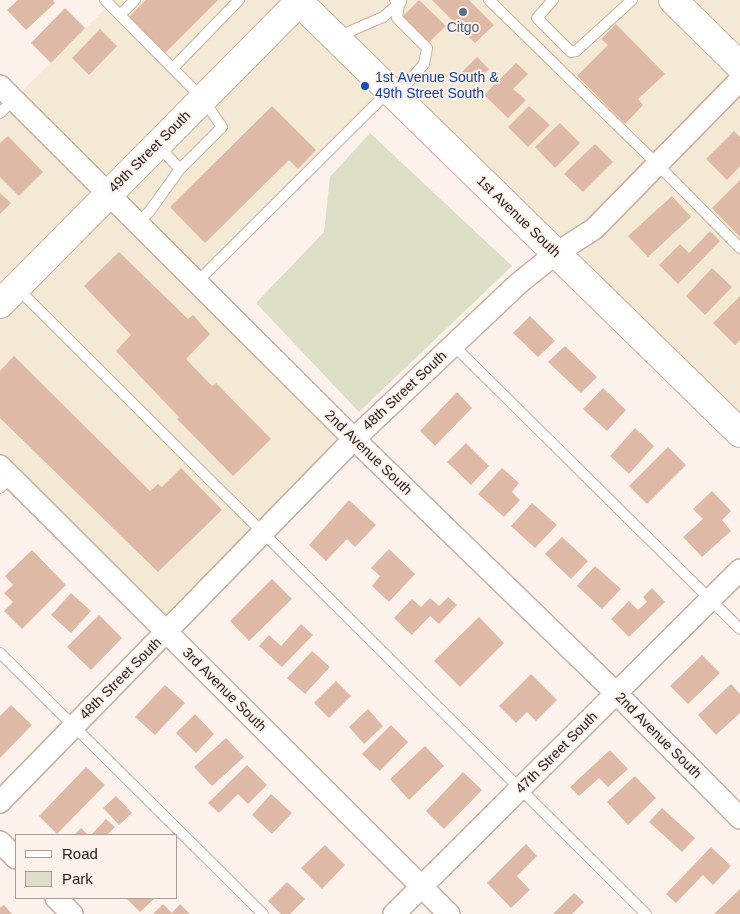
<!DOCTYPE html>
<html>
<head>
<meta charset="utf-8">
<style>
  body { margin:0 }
  #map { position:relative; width:740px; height:914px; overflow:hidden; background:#fdf1eb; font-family:Arial,sans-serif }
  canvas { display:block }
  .legend { position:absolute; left:15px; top:834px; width:162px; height:65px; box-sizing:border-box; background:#fdf1eb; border:1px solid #a99d98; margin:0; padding:6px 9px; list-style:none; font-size:15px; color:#2a201b }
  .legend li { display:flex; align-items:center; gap:10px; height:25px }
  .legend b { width:25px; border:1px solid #a99d98 }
</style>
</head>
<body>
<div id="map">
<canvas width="740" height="914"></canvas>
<ul class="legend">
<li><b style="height:6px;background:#fff"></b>Road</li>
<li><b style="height:14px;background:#dcdfc5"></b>Park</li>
</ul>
</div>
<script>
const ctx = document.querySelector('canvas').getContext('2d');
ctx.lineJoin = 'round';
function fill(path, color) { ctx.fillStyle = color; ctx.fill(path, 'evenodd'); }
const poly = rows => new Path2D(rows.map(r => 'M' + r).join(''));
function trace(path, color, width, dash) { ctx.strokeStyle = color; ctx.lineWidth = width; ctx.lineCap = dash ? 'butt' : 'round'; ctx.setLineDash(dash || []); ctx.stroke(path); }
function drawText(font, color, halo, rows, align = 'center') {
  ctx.font = font + ' Arial,sans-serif'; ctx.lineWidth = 4; ctx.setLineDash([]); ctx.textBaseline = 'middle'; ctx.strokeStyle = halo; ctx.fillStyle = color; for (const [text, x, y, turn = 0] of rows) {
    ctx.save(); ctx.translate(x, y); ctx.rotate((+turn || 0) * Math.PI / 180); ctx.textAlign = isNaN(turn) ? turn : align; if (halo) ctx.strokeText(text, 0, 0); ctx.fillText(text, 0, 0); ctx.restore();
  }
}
const commercial = poly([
  [114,0,282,0,109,180,21,92],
  [314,0,658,0,733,74,589,221,557,241],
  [688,0,740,0,740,52],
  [298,16,382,99,208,278,122,193],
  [740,94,740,419,571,254],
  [7,107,95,195,0,290,0,113],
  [108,208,340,440,167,618,0,451,0,317]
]);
const green = poly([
  [370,133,512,266,359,412,256,303,324,232,330,177]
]);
const building = poly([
  [18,0,53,0,55,3,26,30,7,10],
  [146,0,218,0,165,53,129,17],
  [419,0,446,26,427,44,401,18],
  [432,0,469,0,494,25,475,43],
  [65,8,85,28,51,63,31,43],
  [616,24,665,74,638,99,643,105,625,124,577,76,608,45,601,39],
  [100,29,117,46,89,75,72,58],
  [477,57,489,69,474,84,462,72],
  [516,63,528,74,513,89,526,100,508,118,484,95],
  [272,106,316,150,298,169,289,160,205,243,170,207],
  [529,106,550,125,528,147,508,127],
  [560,123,580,143,555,168,535,147],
  [734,131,740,137,740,166,727,180,706,159],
  [8,136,43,172,19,196,0,177,0,143],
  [595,144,613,162,583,192,564,174],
  [740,180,740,237,712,208],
  [0,193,11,203,0,214],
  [672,196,691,217,648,257,628,236],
  [710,231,720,241,678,284,659,265,680,244,689,253],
  [119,252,188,319,193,315,210,334,186,359,212,386,216,383,271,439,233,476,177,419,179,417,116,351,131,335,84,286],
  [712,268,732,287,705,315,686,296],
  [740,296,740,340,735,345,713,323],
  [530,316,555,341,538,357,513,333],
  [565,346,597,377,581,393,548,362],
  [14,356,150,491,158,484,162,487,181,468,222,510,158,572,0,418,0,371],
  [603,388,626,410,607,431,583,409],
  [457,392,472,408,435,446,420,431],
  [635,428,654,446,629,474,610,456],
  [466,443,489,466,471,485,447,462],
  [668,447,686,465,647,504,629,486],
  [502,468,519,483,512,492,520,500,504,517,478,494],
  [712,491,731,511,722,520,731,531,702,557,683,537,703,519,693,509],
  [349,500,376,525,355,547,347,539,326,561,309,545],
  [532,503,557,525,535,548,511,526],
  [562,537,588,561,571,579,545,554],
  [389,549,415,574,389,602,372,586,380,576,371,568],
  [32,550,66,585,22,629,4,611,13,602,4,593,13,585,5,576],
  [595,566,621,589,602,609,577,586],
  [272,579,292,599,249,641,230,621],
  [652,588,665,602,629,637,611,619,629,601,638,610,647,602,643,597],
  [71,593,91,611,71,633,51,615],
  [448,597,457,605,439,624,430,616,412,635,394,618,412,599,421,607,430,598,439,606],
  [99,615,122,638,91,670,67,647],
  [479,617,504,643,460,687,434,661],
  [301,624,313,635,282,667,259,646,269,635,281,646],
  [312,651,330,667,305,694,287,678],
  [702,655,720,673,688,704,670,686],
  [531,674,557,700,536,721,527,712,516,723,499,706],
  [336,681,351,696,329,718,314,703],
  [731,684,740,694,740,713,716,735,698,715],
  [165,685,185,703,155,735,135,717],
  [11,705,32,725,0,758,0,716],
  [368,709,383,726,364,744,349,727],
  [195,714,214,734,196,753,176,733],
  [391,725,408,742,380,771,362,754],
  [226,738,244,757,212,786,194,767],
  [425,746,444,766,409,800,390,779],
  [610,750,628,769,608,787,599,778,579,796,570,787],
  [247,765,267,785,248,804,238,794,219,813,208,803],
  [86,767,105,785,57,834,39,816],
  [463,772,482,790,444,829,426,811],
  [635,776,656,798,628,825,607,802],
  [271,794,292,813,272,834,252,815],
  [116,796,132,813,119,825,103,808],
  [662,808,695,838,682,852,649,822],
  [106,819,115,827,107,835,91,835],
  [81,828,88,835,74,835],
  [526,844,537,856,517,876,530,890,511,908,487,883],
  [325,845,345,865,322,889,301,868],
  [711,847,731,866,713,885,703,875,676,903,666,894],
  [287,882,305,899,290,914,281,914,268,901],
  [740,889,740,914,714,914],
  [574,893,584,902,572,914,553,914],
  [126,898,155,898,140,912],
  [163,904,172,913,180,904,190,914,153,914],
  [4,905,12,914,0,914,0,908]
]);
const service = poly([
  [105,0,203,99,222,127,180,169,158,146],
  [395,0,399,4,397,18,427,48,424,64,397,95],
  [489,0,658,165,740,248],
  [553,0,537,18,571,52,576,51,632,0],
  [120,15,135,0],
  [337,37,383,17,401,2],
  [173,68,239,0],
  [0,113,14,99],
  [137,223,149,212,180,169],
  [197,282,389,91],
  [17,288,646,914],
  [453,345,740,629],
  [0,488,11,477],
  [0,653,263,914]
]);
const minor = poly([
  [0,86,354,439,617,694,740,818],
  [0,466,449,914],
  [0,802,354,439,519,283,555,254,594,229,740,80],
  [0,842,16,858],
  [56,898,72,914],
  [394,914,740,570]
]);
const secondary = poly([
  [673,0,740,66],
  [0,304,301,0]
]);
const primary = poly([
  [297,0,740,433]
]);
const markers = [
  [463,12,5,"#5c6f8a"],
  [365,86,5,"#1a4fb4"]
];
const serviceNames = [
  ["Citgo",463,28]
];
const transitNames = [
  ["1st Avenue South &",375,78],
  ["49th Street South",375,94]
];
const streetNames = [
  ["49th Street South",150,152,-45],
  ["1st Avenue South",518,217,44],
  ["48th Street South",405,391,-43],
  ["2nd Avenue South",368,453,44],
  ["48th Street South",121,679,-45],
  ["3rd Avenue South",224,690,45],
  ["2nd Avenue South",658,736,45],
  ["47th Street South",557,753,-45]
];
fill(commercial, '#f3e9d4');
fill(green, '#dcdfc5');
fill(building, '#deb9a5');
trace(service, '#caafa1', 12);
trace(minor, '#caafa1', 24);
trace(secondary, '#caafa1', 30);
trace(primary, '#caafa1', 30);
trace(service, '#fff', 10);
trace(minor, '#fff', 21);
trace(secondary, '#fff', 28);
trace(primary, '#fff', 28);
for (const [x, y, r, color] of markers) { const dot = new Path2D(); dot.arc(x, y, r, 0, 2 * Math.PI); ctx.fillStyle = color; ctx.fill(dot); trace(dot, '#fdf1eb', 2); }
drawText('14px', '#4e5e75', '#fdf1eb', serviceNames);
drawText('14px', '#164399', '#fdf1eb', transitNames, 'left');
drawText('14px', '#2a201b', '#fdf1eb', streetNames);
</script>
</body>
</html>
